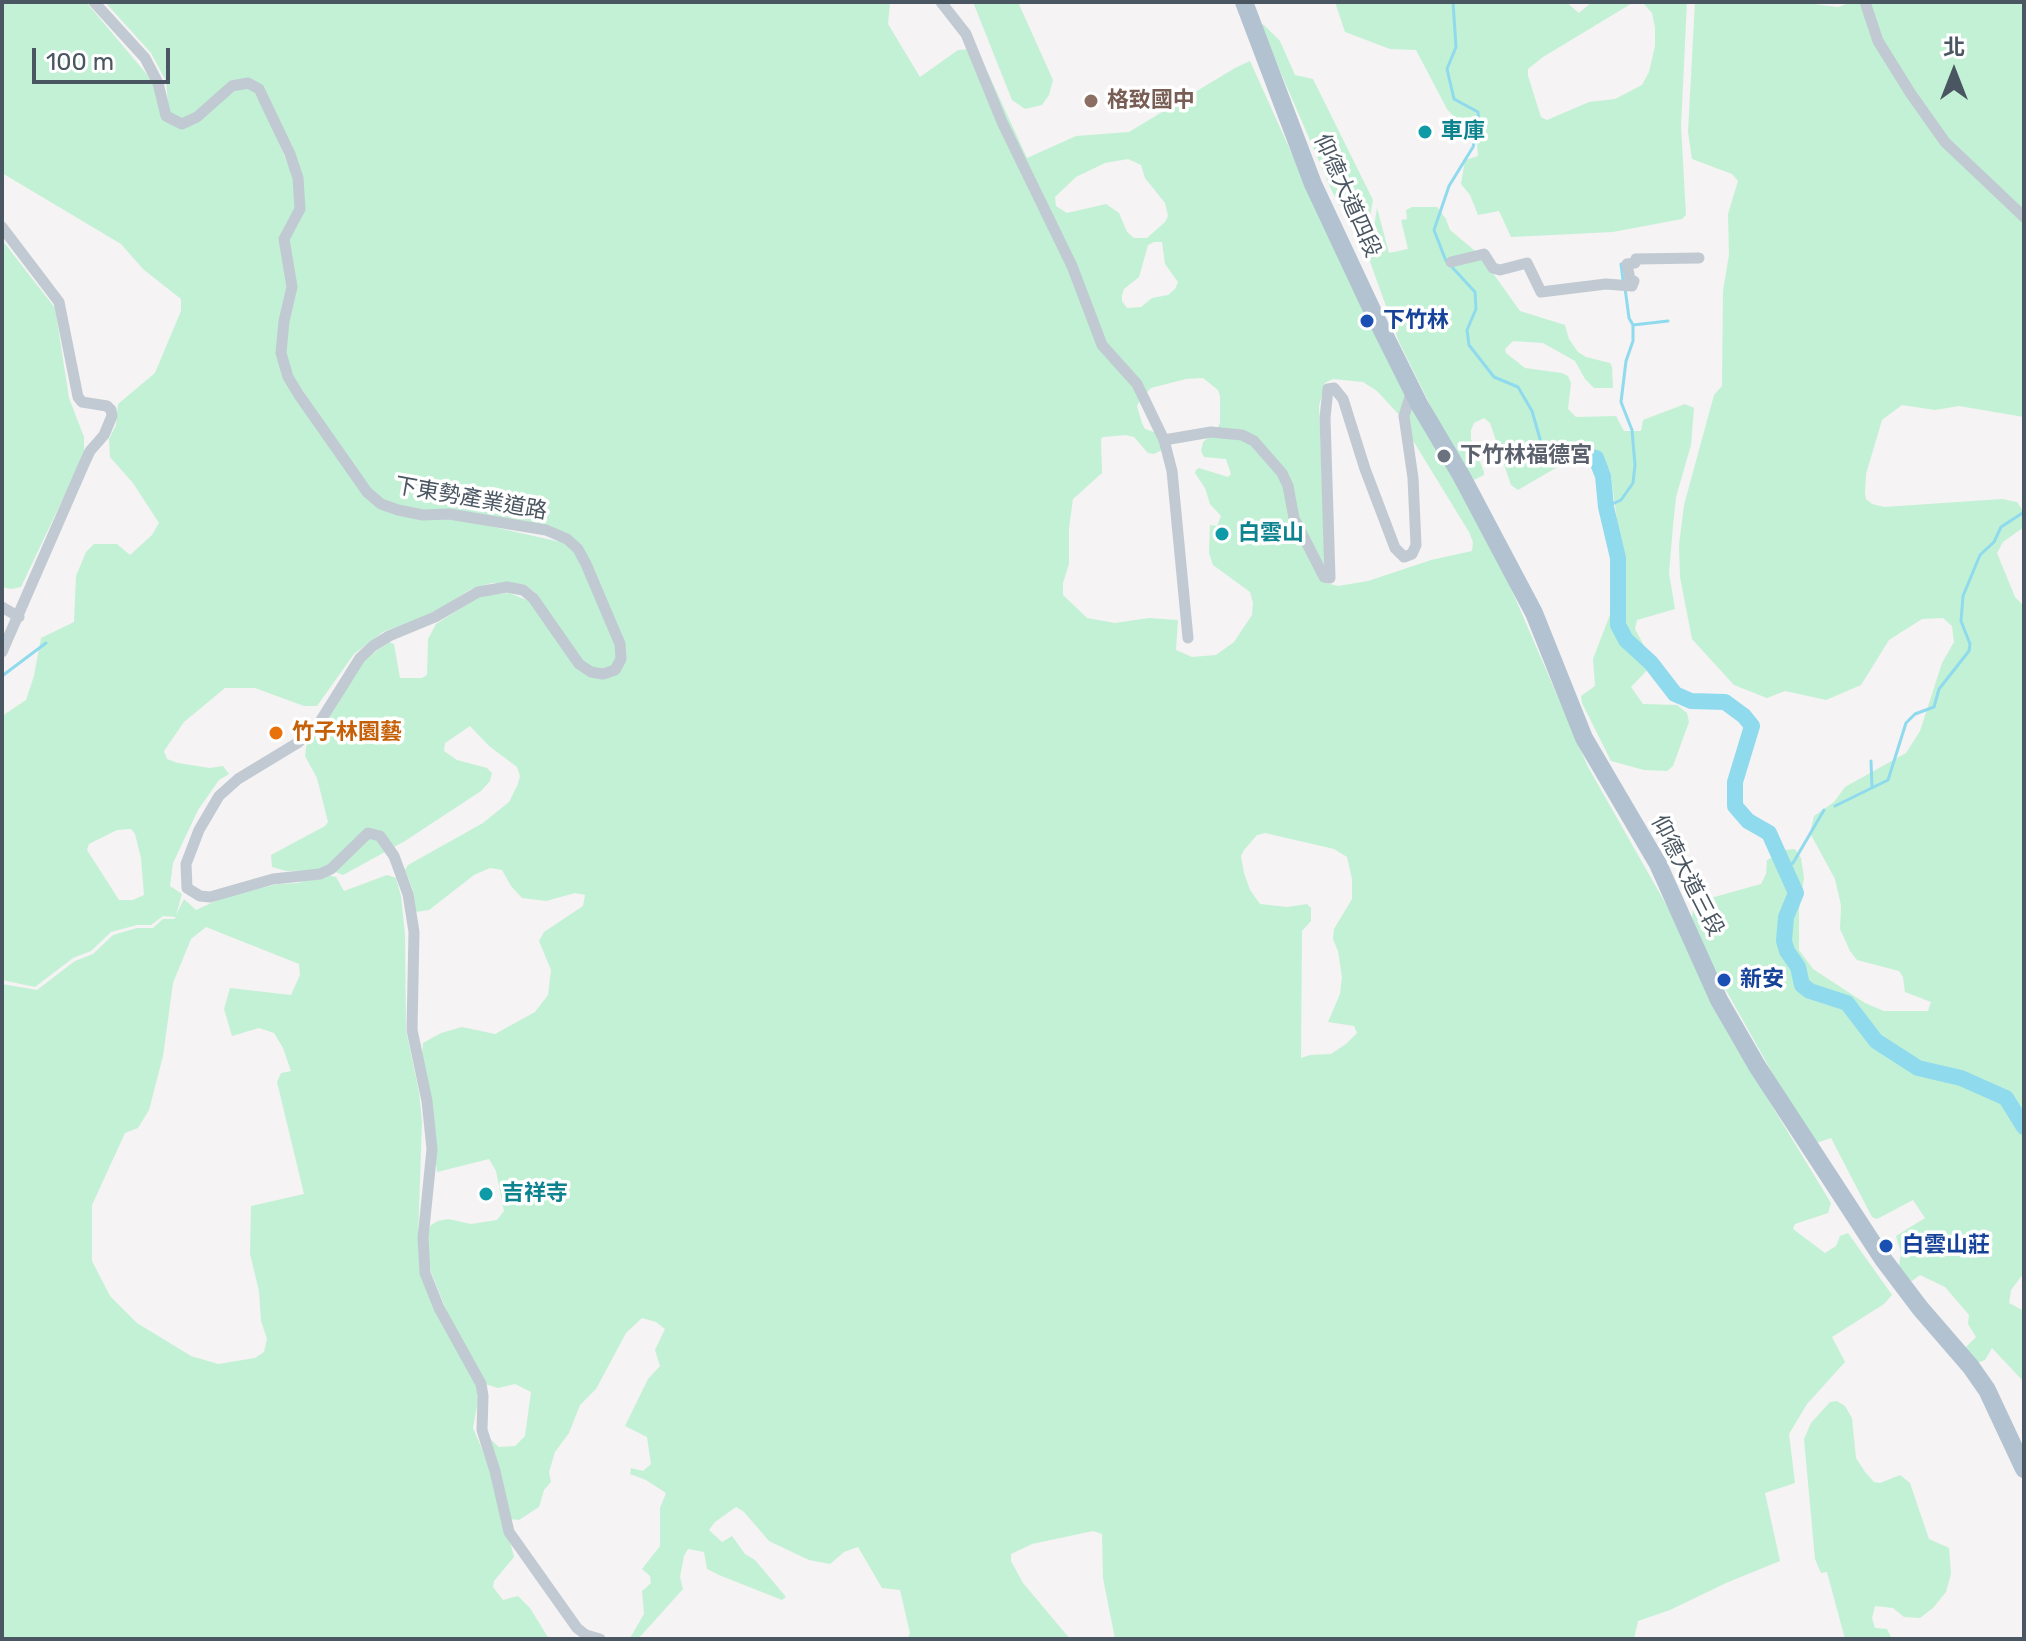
<!DOCTYPE html>
<html>
<head>
<meta charset="utf-8">
<style>
  body { margin:0 }
  #map { position:relative; width:2026px; height:1641px; overflow:hidden; background:#f5f3f3; font-family:Rubik,"Noto Sans TC",sans-serif }
  canvas { display:block }
  .frame { position:absolute; inset:0; border:4px solid #4a5661; pointer-events:none }
  .north { position:absolute; left:1914px; top:32px; width:80px; height:80px; -webkit-text-stroke:6px #fff; paint-order:stroke; rotate:0deg; font-size:22px; font-weight:700; line-height:32px; text-align:center; color:#4a5661 }
  .north::after { content:''; display:block; margin:auto; width:28px; height:36px; background:#4a5661; clip-path:polygon(50% 0,100% 100%,50% 72%,0 100%) }
  .scale { position:absolute; left:32px; top:48px; width:138px; height:36px; box-sizing:border-box; border:4px solid #4a5661; border-top:0; padding-left:10px; font-size:24px; line-height:28px; white-space:nowrap; color:#4a5661; -webkit-text-stroke:6px #fff; paint-order:stroke }
</style>
</head>
<body>
<div id="map">
<canvas width="2026" height="1641"></canvas>
<div class="frame"></div>
<div class="north">北</div>
<div class="scale">100 m</div>
</div>
<script>
const ctx = document.querySelector('canvas').getContext('2d');
ctx.lineJoin = 'round';
function fill(path, color) { ctx.fillStyle = color; ctx.fill(path, 'evenodd'); }
const poly = rows => new Path2D(rows.map(r => 'M' + r).join(''));
function trace(path, color, width, dash) { ctx.strokeStyle = color; ctx.lineWidth = width; ctx.lineCap = dash ? 'butt' : 'round'; ctx.setLineDash(dash || []); ctx.stroke(path); }
function drawText(font, color, halo, rows, align = 'center') {
  ctx.font = font + ' Rubik,"Noto Sans TC",sans-serif'; ctx.lineWidth = 7; ctx.setLineDash([]); ctx.textBaseline = 'middle'; ctx.strokeStyle = halo; ctx.fillStyle = color; for (const [text, x, y, turn = 0] of rows) {
    ctx.save(); ctx.translate(x, y); ctx.rotate((+turn || 0) * Math.PI / 180); ctx.textAlign = isNaN(turn) ? turn : align; if (halo) ctx.strokeText(text, 0, 0); ctx.fillText(text, 0, 0); ctx.restore();
  }
}
const green = poly([
  [2,2,86,2,155,84,164,119,181,127,233,89,249,87,258,93,294,179,296,208,280,239,288,287,277,353,378,507,449,517,565,543,576,553,619,653,614,667,593,670,582,662,535,592,523,584,492,583,471,589,432,614,383,632,354,654,317,706,304,706,255,688,225,688,184,722,164,751,167,759,178,763,210,768,223,766,229,774,219,780,198,810,173,863,170,886,182,894,176,915,184,899,196,910,224,897,278,884,298,883,324,874,336,877,344,891,387,875,396,878,401,896,405,935,406,1030,419,1092,422,1121,418,1239,420,1272,476,1385,478,1400,473,1428,492,1473,514,1557,494,1581,493,1587,503,1600,518,1596,530,1608,549,1639,2,1639,2,984,37,990,75,961,93,954,113,935,137,928,153,928,163,919,174,919,176,917,163,916,151,925,137,925,111,932,91,951,73,958,35,987,2,980,2,716,26,700,34,676,41,638,74,622,76,576,86,552,94,544,117,544,130,555,152,535,159,523,133,483,110,457,109,439,116,425,118,404,155,373,181,311,181,299,143,269,121,244,2,173],
  [131,829,135,834,141,858,144,895,133,900,119,900,87,850,89,844,117,830],
  [206,927,299,964,300,975,291,995,230,988,224,1009,232,1036,259,1028,274,1033,283,1048,291,1071,281,1073,277,1082,304,1194,251,1206,250,1254,259,1291,261,1321,267,1339,264,1352,255,1358,218,1364,191,1356,137,1323,110,1296,92,1261,92,1205,125,1133,138,1128,149,1110,163,1056,173,983,191,939],
  [105,2,890,2,888,24,920,77,958,50,969,49,989,75,1027,158,1076,136,1129,132,1235,68,1250,61,1347,276,1503,570,1588,767,1684,936,1727,1032,1831,1203,1828,1213,1795,1224,1793,1229,1825,1253,1836,1246,1840,1236,1848,1233,1892,1295,1884,1304,1832,1337,1845,1362,1807,1404,1789,1434,1795,1483,1765,1493,1780,1561,1726,1583,1670,1610,1638,1621,1634,1639,1115,1639,1103,1578,1102,1534,1093,1531,1032,1544,1011,1554,1011,1561,1023,1583,1070,1639,908,1639,910,1633,900,1590,882,1588,858,1547,844,1552,830,1564,809,1560,769,1541,744,1512,736,1507,715,1522,709,1530,722,1542,732,1536,745,1554,755,1560,786,1597,782,1600,719,1575,707,1569,704,1552,688,1549,684,1556,680,1577,683,1589,638,1639,630,1638,644,1614,642,1591,651,1583,650,1576,642,1569,660,1546,660,1508,666,1493,646,1480,630,1474,631,1468,643,1471,651,1464,647,1437,625,1426,648,1379,660,1366,655,1350,665,1329,656,1322,642,1318,626,1333,596,1389,580,1405,569,1433,555,1452,549,1472,551,1482,544,1490,539,1507,519,1520,509,1519,490,1439,499,1447,515,1446,525,1436,531,1392,515,1384,498,1388,485,1384,453,1327,431,1272,428,1256,428,1232,431,1225,438,1221,448,1219,471,1224,497,1220,504,1211,496,1171,489,1159,437,1172,422,1054,423,1043,441,1033,462,1027,495,1034,535,1012,548,995,551,970,539,941,544,932,583,906,585,895,575,893,546,901,522,898,511,886,502,870,490,868,474,875,429,910,415,912,413,890,405,870,408,865,483,823,509,802,518,784,520,776,517,767,489,746,470,726,445,743,444,751,457,760,487,768,492,773,490,781,481,791,405,841,343,875,331,870,286,871,272,867,271,855,325,826,328,822,317,778,305,756,307,741,328,720,363,661,389,642,394,644,400,678,422,678,427,675,428,639,436,624,480,596,509,593,532,602,597,677,625,659,568,536,424,513,383,501,369,489,293,376,285,352,289,240,301,178,248,81,183,121,169,114,166,81,151,53],
  [1128,159,1141,165,1145,178,1165,203,1168,216,1165,222,1147,238,1134,238,1127,232,1119,213,1106,204,1067,213,1056,206,1055,197,1076,177,1105,163],
  [1154,242,1162,242,1165,264,1178,282,1175,289,1168,295,1152,298,1141,307,1127,308,1122,301,1122,295,1124,289,1139,277,1148,245],
  [1203,378,1218,390,1220,396,1220,423,1216,431,1203,442,1201,451,1204,457,1226,459,1231,474,1228,477,1199,468,1196,470,1195,473,1205,488,1210,504,1221,516,1217,526,1210,525,1209,553,1213,565,1250,592,1253,603,1252,615,1234,642,1216,655,1192,657,1176,650,1178,620,1149,618,1115,623,1087,618,1063,595,1063,583,1069,564,1069,528,1073,499,1102,473,1101,439,1103,437,1126,435,1134,437,1148,453,1154,454,1164,449,1157,433,1145,429,1142,423,1137,406,1140,400,1151,388,1186,379],
  [1333,379,1363,382,1377,391,1402,418,1412,439,1469,532,1473,542,1472,551,1431,560,1368,581,1338,586,1326,583,1319,406,1325,383],
  [1265,833,1334,849,1347,857,1352,879,1352,899,1334,929,1333,939,1338,951,1342,977,1340,994,1328,1022,1354,1026,1357,1033,1346,1044,1331,1054,1310,1055,1301,1058,1302,931,1311,921,1311,908,1307,904,1287,907,1260,904,1250,890,1244,873,1241,856,1244,850,1257,835],
  [973,2,1018,2,1053,80,1049,95,1042,105,1025,109,1012,100],
  [1335,2,1566,2,1579,13,1592,2,1687,2,1681,126,1686,215,1682,219,1613,232,1511,237,1499,211,1478,215,1470,195,1461,184,1465,160,1478,156,1477,144,1447,109,1416,50,1390,49,1345,32],
  [1634,2,1644,4,1652,13,1655,28,1655,46,1649,72,1642,85,1615,99,1589,102,1547,120,1541,117,1528,76,1528,69,1543,57],
  [1695,2,1797,2,1838,7,1852,2,2024,2,2024,417,1959,406,1935,410,1902,405,1882,420,1866,474,1865,493,1866,499,1872,504,1884,507,2002,499,2017,502,2024,512,2024,527,2003,542,1997,553,2015,597,2024,606,2024,1273,2011,1290,2009,1303,2024,1311,2024,1382,1992,1348,1985,1360,1975,1364,1964,1349,1976,1337,1968,1324,1969,1315,1945,1287,1920,1275,1912,1281,1904,1278,1899,1266,1901,1252,1896,1236,1925,1218,1913,1200,1877,1219,1872,1217,1831,1138,1816,1143,1792,1108,1708,958,1692,918,1693,908,1707,899,1761,884,1766,874,1767,860,1785,850,1795,849,1801,858,1804,878,1799,910,1799,950,1813,969,1865,1003,1884,1011,1928,1011,1931,1002,1905,992,1903,977,1899,971,1857,960,1850,951,1840,929,1841,905,1835,879,1810,833,1814,816,1834,802,1845,787,1906,753,1920,731,1942,663,1954,642,1952,626,1943,618,1922,619,1889,640,1861,685,1826,700,1785,691,1767,698,1734,685,1692,639,1680,577,1679,545,1684,505,1714,395,1722,386,1723,291,1729,255,1728,214,1738,181,1732,174,1692,159,1688,132],
  [1263,24,1280,41,1295,75,1313,79,1373,200,1365,244,1361,247,1332,191,1261,27],
  [1412,207,1437,207,1446,219,1450,230,1480,255,1520,311,1565,325,1569,339,1578,352,1586,357,1610,363,1612,367,1613,388,1594,388,1585,379,1575,361,1543,343,1513,341,1505,349,1506,353,1525,368,1562,373,1568,376,1571,383,1568,409,1576,417,1616,416,1624,431,1641,431,1643,420,1685,404,1694,408,1691,445,1676,497,1673,526,1669,573,1675,609,1637,620,1635,629,1651,659,1651,666,1631,687,1643,704,1677,705,1687,713,1689,722,1673,766,1667,771,1644,770,1611,761,1582,703,1581,696,1595,686,1593,659,1611,612,1617,583,1621,548,1610,470,1594,451,1578,455,1518,490,1511,485,1490,423,1484,418,1474,423,1471,430,1471,439,1484,472,1484,475,1474,480,1446,437,1399,342,1369,259,1377,208,1389,253,1408,249,1401,220,1407,219,1406,210],
  [2,240,55,308,69,398,84,437,84,454,21,587,11,589,2,587],
  [1837,1401,1845,1406,1852,1418,1856,1458,1865,1472,1874,1482,1880,1483,1900,1475,1910,1483,1929,1539,1949,1548,1951,1574,1946,1592,1933,1608,1920,1618,1904,1617,1893,1608,1875,1606,1872,1618,1875,1628,1887,1629,1892,1639,1845,1639,1827,1572,1821,1573,1815,1559,1804,1439,1811,1423,1830,1402]
]);
const stream = poly([
  [1446,261,1434,230,1449,186,1473,147,1479,124,1478,112,1454,99,1447,69,1456,47,1453,2],
  [1621,264,1623,280],
  [1451,266,1475,292,1476,309,1467,330,1469,345,1494,377,1518,387,1532,411,1542,446,1552,451],
  [1633,325,1668,321],
  [1606,507,1621,500,1633,483,1635,465,1632,430,1621,402,1626,361,1633,341,1633,325,1629,318,1625,288],
  [2,676,46,643],
  [1871,761,1872,788],
  [1835,806,1888,780,1906,723,1915,714,1934,707,1939,689,1969,651,1970,644,1961,621,1963,596,1980,555,1994,542,2001,527,2024,512],
  [1783,867,1793,863,1824,810]
]);
const river = poly([
  [1552,451,1560,449,1596,458,1603,476,1606,507,1618,558,1618,625,1626,640,1651,663,1675,694,1691,701,1725,702,1744,716,1752,726,1735,782,1735,806,1748,821,1769,833,1796,893,1786,917,1784,941,1787,951,1798,967,1802,985,1810,991,1847,1003,1876,1041,1918,1068,1961,1078,2006,1098,2024,1127]
]);
const street = poly([
  [94,2,145,58,158,83,166,116,182,124,197,117,232,86,248,83,259,89,290,154,298,178,300,209,284,239,292,287,284,321,281,353,288,377,299,395,367,492,381,504,398,510,423,515,449,514,546,530,567,539,578,549,586,564,620,644,621,659,615,670,603,674,591,672,579,664,533,598,523,590,507,587,478,592,435,617,389,636,373,646,360,658,318,725,299,742,238,779,219,796,199,830,186,864,187,888,200,896,210,897,273,879,320,874,331,869,368,833,380,836,394,856,408,894,414,932,412,1030,427,1101,432,1149,423,1238,425,1273,439,1308,481,1384,483,1396,482,1430,495,1471,509,1532,577,1628,586,1635,600,1639],
  [941,2,966,34,1002,122,1072,266,1102,345,1137,384,1164,440,1172,471,1188,638],
  [1865,2,1878,41,1911,94,1945,142,2024,217],
  [2,227,59,302,78,397,82,402,107,406,111,410,112,416,104,435,90,451,84,464,2,652],
  [1451,262,1484,254,1493,268,1500,270,1527,263,1541,292,1606,284,1632,286,1634,281,1630,280,1627,264,1635,263,1636,259,1699,258],
  [1164,440,1211,432,1242,435,1254,441,1282,473,1288,486,1294,518,1324,577,1330,578,1325,418,1328,389,1334,388,1343,399,1365,469,1395,548,1404,557,1412,554,1416,545,1413,478,1404,416,1412,390],
  [2,607,19,617]
]);
const primary = poly([
  [1244,2,1313,184,1373,312,1419,404,1462,477,1534,613,1584,738,1658,864,1719,1000,1757,1066,1883,1259,1920,1308,1971,1367,1987,1390,2024,1469]
]);
const markers = [
  [1091,101,8,"#8d6e63"],
  [1425,132,8,"#0f9aa8"],
  [1367,321,8,"#1a4fb4"],
  [1444,456,8,"#6b7280"],
  [1222,534,8,"#0f9aa8"],
  [276,733,8,"#e8710a"],
  [1724,980,8,"#1a4fb4"],
  [486,1194,8,"#0f9aa8"],
  [1886,1246,8,"#1a4fb4"]
];
const educationNames = [
  ["格致國中",1107,101]
];
const cultureNames = [
  ["車庫",1441,132],
  ["白雲山",1238,534],
  ["吉祥寺",502,1194]
];
const streetNames = [
  ["仰德大道四段",1347,196,66],
  ["下東勢產業道路",471,499,10],
  ["仰德大道三段",1687,876,63]
];
const transitNames = [
  ["下竹林",1383,321],
  ["新安",1740,980],
  ["白雲山莊",1902,1246]
];
const worshipNames = [
  ["下竹林福德宮",1460,456]
];
const foodNames = [
  ["竹子林園藝",292,733]
];
fill(green, '#c3f1d5');
trace(stream, '#90daee', 3);
trace(river, '#90daee', 16);
trace(street, '#c1cad2', 11);
trace(primary, '#b3c2d1', 18);
for (const [x, y, r, color] of markers) { const dot = new Path2D(); dot.arc(x, y, r, 0, 2 * Math.PI); ctx.fillStyle = color; ctx.fill(dot); trace(dot, '#fff', 3); }
drawText('bold 22px', '#785e54', '#fff', educationNames, 'left');
drawText('bold 22px', '#0d838f', '#fff', cultureNames, 'left');
drawText('22px', '#4a5661', '#fff', streetNames);
drawText('bold 22px', '#164399', '#fff', transitNames, 'left');
drawText('bold 22px', '#5b616d', '#fff', worshipNames, 'left');
drawText('bold 22px', '#c56008', '#fff', foodNames, 'left');
</script>
</body>
</html>
